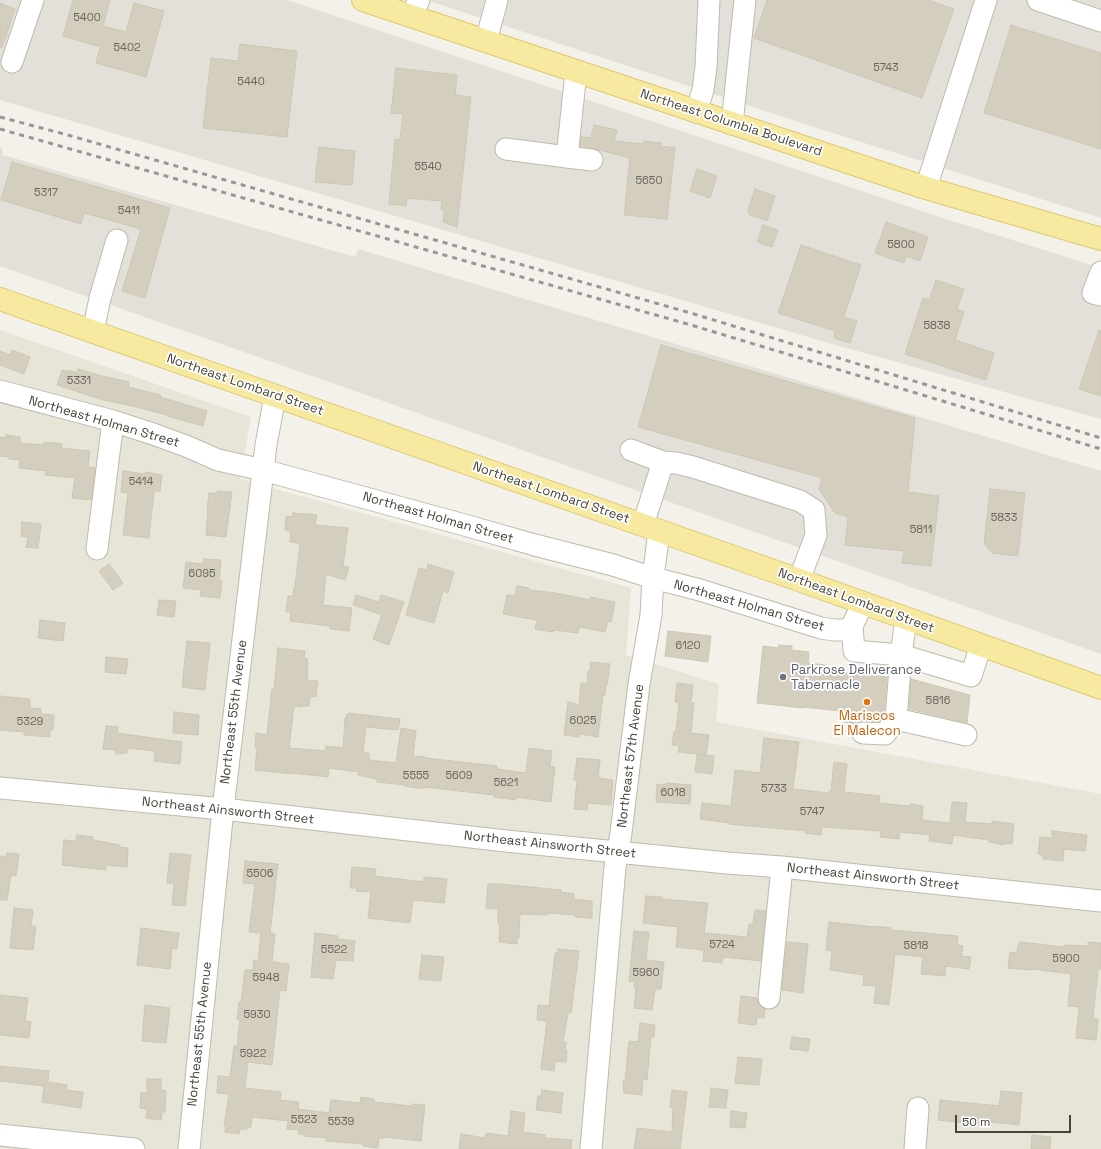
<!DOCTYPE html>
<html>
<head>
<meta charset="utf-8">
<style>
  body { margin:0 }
  #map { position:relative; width:1101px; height:1149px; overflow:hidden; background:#f3f1e9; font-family:"Space Grotesk",sans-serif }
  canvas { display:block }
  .scale { position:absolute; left:955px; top:1115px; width:116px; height:18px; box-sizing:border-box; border:2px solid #464338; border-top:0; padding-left:5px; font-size:12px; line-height:14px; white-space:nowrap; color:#464338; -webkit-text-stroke:3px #fff; paint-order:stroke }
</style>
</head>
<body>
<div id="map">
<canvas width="1101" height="1149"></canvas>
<div class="scale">50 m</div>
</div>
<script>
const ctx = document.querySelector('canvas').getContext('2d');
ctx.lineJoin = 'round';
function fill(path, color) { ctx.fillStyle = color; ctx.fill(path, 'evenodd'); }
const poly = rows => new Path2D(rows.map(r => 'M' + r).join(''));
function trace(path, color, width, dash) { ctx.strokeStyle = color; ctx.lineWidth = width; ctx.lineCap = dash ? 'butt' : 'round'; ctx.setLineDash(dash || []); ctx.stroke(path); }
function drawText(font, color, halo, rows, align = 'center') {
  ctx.font = font + ' "Space Grotesk",sans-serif'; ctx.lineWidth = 3.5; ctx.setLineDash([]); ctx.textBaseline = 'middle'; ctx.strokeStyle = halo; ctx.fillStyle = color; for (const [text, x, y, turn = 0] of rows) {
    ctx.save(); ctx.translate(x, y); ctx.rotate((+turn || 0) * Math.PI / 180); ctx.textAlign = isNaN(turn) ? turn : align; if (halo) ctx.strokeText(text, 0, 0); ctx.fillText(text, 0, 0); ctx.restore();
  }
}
const residential = poly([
  [0,330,251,417,240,479,631,588,626,655,719,684,716,722,1101,794,1101,1149,0,1149]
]);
const industrial = poly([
  [0,0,287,0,943,218,1101,268,1101,419,832,344,0,100],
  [426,0,1101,0,1101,218,814,127],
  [0,147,2,147,3,155,355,257,358,249,1101,471,1101,654,0,266]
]);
const building = poly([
  [73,0,110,0,103,26,126,32,134,3,164,11,146,77,96,63,100,47,63,36,73,0],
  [767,0,928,0,954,9,922,98,754,38,767,0],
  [0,3,15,9,2,48,0,47,0,3],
  [1011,25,1101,53,1101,149,984,113,1011,25],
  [240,44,297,51,287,137,203,128,211,58,238,61,240,44],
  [396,68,457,75,455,95,471,97,457,227,443,222,444,210,441,210,442,201,407,198,406,206,389,204,395,139,400,140,403,114,391,113,396,68],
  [594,125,617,130,614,141,644,144,644,141,661,143,661,146,675,148,667,219,624,215,630,158,580,145,581,137,591,138,594,125],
  [319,147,355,151,352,185,315,182,319,147],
  [12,162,170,208,145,298,122,291,141,229,84,213,81,224,1,200,12,162],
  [697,169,717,176,710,198,690,191,697,169],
  [755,189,775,196,767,221,748,214,749,212,748,211,755,189],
  [886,222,928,237,920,261,906,256,904,263,875,253,886,222],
  [763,225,778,230,772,247,757,242,763,225],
  [801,245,861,265,844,317,857,321,850,343,834,338,835,331,778,313,801,245],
  [936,280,964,289,957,309,964,312,955,340,994,353,986,380,905,354,923,298,929,300,936,280],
  [1099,330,1101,331,1101,396,1079,389,1099,330],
  [661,345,915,418,908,492,939,496,931,566,902,563,904,551,845,545,848,517,835,513,819,489,822,478,638,427,661,345],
  [12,350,30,357,24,374,0,365,0,351,10,355,12,350],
  [78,369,102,376,129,382,128,387,161,395,160,397,207,411,203,426,167,416,167,415,124,404,103,400,57,385,62,370,68,372,69,370,77,373,78,369],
  [6,435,20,437,20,443,44,445,44,442,62,444,61,448,90,451,88,467,95,468,91,500,72,498,75,478,45,475,46,471,19,468,20,460,9,459,9,457,0,456,0,437,6,438,6,435],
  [123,471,145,474,145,472,162,475,160,491,154,491,149,538,123,535,128,493,121,492,123,471],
  [990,489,1025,493,1018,556,992,553,984,543,990,489],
  [218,491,232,492,226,537,206,535,208,510,207,510,209,493,217,493,218,491],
  [293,513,317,515,315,525,348,528,343,566,349,567,345,580,326,574,323,605,352,608,349,631,330,629,330,626,290,621,291,612,286,612,288,596,293,596,294,587,295,587,300,543,290,542,291,531,285,530,286,516,292,517,293,513],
  [22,522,41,524,38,548,26,547,28,537,21,536,22,522],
  [204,559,221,560,219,580,222,580,220,598,200,596,201,590,183,588,186,562,203,564,204,559],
  [109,564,123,583,113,590,99,571,109,564],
  [428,564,454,572,448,593,443,591,434,623,406,615,419,568,427,570,428,564],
  [517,586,529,588,529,590,556,593,590,600,590,597,615,602,611,622,608,621,605,632,579,627,578,633,554,630,553,632,535,629,537,620,503,614,507,595,515,596,517,586],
  [356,595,379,602,381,595,404,602,389,645,373,639,382,615,353,605,356,595],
  [159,600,176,601,174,617,157,615,159,600],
  [40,620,65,623,63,641,38,638,40,620],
  [668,631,711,636,708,662,665,656,668,631],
  [187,641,210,643,205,690,182,687,187,641],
  [779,645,792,646,792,650,809,652,808,663,826,665,826,671,887,677,884,715,879,722,864,721,858,722,856,724,843,722,844,713,841,713,841,711,803,707,803,708,757,703,763,646,778,648,779,645],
  [278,648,305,651,304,658,307,658,307,662,308,662,307,680,318,681,316,697,310,696,309,706,301,706,301,707,294,706,289,748,325,751,326,746,343,748,345,719,348,713,400,719,398,730,366,727,363,752,369,753,369,760,396,763,401,728,416,731,413,756,425,757,425,758,497,766,497,769,526,773,529,748,552,751,550,766,555,767,551,802,516,797,516,800,494,797,494,795,425,787,425,788,417,788,404,786,405,785,377,782,377,779,358,775,359,772,329,768,328,777,293,773,293,774,255,770,257,747,255,747,256,733,267,735,272,689,274,689,278,648],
  [106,657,128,659,126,674,105,672,106,657],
  [591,662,610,664,607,685,606,685,605,695,603,695,598,737,579,734,579,737,564,735,568,702,579,705,581,683,587,684,588,671,590,671,591,662],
  [911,679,970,695,967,723,909,709,911,679],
  [677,683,693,685,691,703,694,703,691,733,709,735,706,755,678,752,679,746,672,745,674,731,676,731,679,703,675,702,677,683],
  [0,696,30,699,30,708,41,709,41,714,54,715,53,730,50,730,50,737,24,735,24,732,0,730,0,696],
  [174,712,199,715,198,735,173,733,174,712],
  [106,726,118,727,117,733,182,742,180,764,154,761,155,751,128,748,127,753,116,754,116,750,103,749,106,726],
  [764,738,799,742,793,789,829,793,829,791,831,791,834,762,847,764,844,792,880,796,879,803,909,806,910,804,923,806,922,820,950,823,952,802,967,803,965,822,992,824,992,821,1014,824,1012,844,1004,843,1004,845,989,842,989,840,953,835,952,844,929,841,930,835,900,832,899,839,880,837,881,831,822,827,821,835,805,833,806,831,729,824,730,823,700,819,702,803,731,806,735,770,760,773,764,738],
  [697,755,714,756,712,774,695,772,697,755],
  [577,758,600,760,598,778,613,780,611,805,588,803,587,810,574,809,577,780,574,780,577,758],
  [666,783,691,785,690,804,656,802,657,784,666,785,666,783],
  [1052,831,1087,835,1085,851,1064,849,1063,861,1043,859,1043,855,1038,854,1040,837,1052,838,1052,831],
  [77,835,93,837,93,840,120,845,120,847,128,848,127,867,106,865,106,870,62,865,64,840,76,841,77,835],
  [7,853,19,854,16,876,11,875,7,900,0,900,0,856,6,857,7,853],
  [170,853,191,855,185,906,172,905,174,883,167,883,170,853],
  [245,861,278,864,270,933,275,934,272,962,289,964,286,991,280,990,272,1065,248,1062,245,1088,281,1092,280,1100,299,1102,298,1109,329,1113,331,1100,360,1103,361,1097,374,1099,374,1102,412,1106,412,1104,425,1105,421,1141,385,1137,385,1138,379,1138,378,1148,363,1146,364,1144,326,1141,326,1138,304,1136,304,1134,299,1134,299,1130,287,1129,288,1121,252,1117,251,1127,247,1127,247,1129,240,1129,239,1134,225,1132,226,1126,224,1126,229,1094,217,1093,218,1076,230,1077,234,1046,237,1047,240,1019,237,1019,239,1002,241,1002,245,970,253,970,254,960,258,961,261,933,249,932,255,884,243,883,245,861],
  [352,867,376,869,375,876,424,882,424,877,447,879,444,903,413,900,410,923,368,918,371,892,356,891,357,888,350,888,352,867],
  [488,884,500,884,561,890,560,892,574,894,574,899,592,901,592,918,575,917,575,915,548,913,548,915,520,914,519,938,517,937,517,944,499,942,500,924,498,924,498,909,486,908,488,884],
  [646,896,662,897,662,899,708,903,704,933,747,937,749,924,753,924,755,910,766,911,761,961,723,957,722,963,703,961,704,950,676,947,678,927,643,923,646,896],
  [14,908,33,910,31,926,36,926,33,950,10,948,14,908],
  [829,922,874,927,874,926,891,928,891,930,958,936,957,945,963,946,961,956,971,957,969,969,946,966,945,976,921,974,923,957,895,954,889,1005,874,1003,876,986,863,985,864,975,830,970,832,951,826,950,829,922],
  [141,928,179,933,177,949,172,948,170,969,137,965,141,928],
  [634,931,649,932,646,960,664,962,661,989,655,989,652,1010,634,1008,636,987,634,987,635,982,629,981,634,931],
  [315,933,338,936,338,939,355,941,353,961,336,960,333,979,311,977,315,933],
  [787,942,808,944,803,993,782,990,787,942],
  [1020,942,1064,947,1065,945,1088,946,1088,942,1101,943,1101,969,1098,969,1093,1019,1098,1019,1096,1040,1076,1038,1079,1007,1068,1006,1071,974,1032,969,1032,970,1008,968,1010,952,1017,953,1018,945,1019,946,1020,942],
  [558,949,579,951,571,1013,568,1013,563,1042,566,1042,565,1050,567,1050,566,1062,555,1061,554,1071,541,1069,547,1021,537,1020,538,1005,549,1006,555,953,558,953,558,949],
  [422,955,444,957,441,981,419,979,422,955],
  [0,995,28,998,25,1021,31,1022,29,1038,0,1035,0,995],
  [741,996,757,998,758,1003,762,1007,765,1009,764,1018,757,1017,756,1025,738,1023,741,996],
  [145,1005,170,1008,166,1043,142,1041,145,1005],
  [640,1023,655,1025,654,1037,651,1037,647,1080,643,1079,642,1095,624,1093,623,1081,625,1081,629,1041,638,1042,640,1023],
  [792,1037,810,1039,808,1051,790,1049,792,1037],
  [738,1057,762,1059,759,1085,735,1083,738,1057],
  [0,1066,49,1071,48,1082,67,1085,66,1090,83,1092,81,1108,42,1102,44,1086,0,1081,0,1066],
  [147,1079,161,1079,161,1090,166,1091,165,1112,162,1112,161,1120,146,1118,147,1109,140,1108,141,1093,147,1093,147,1079],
  [711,1088,728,1090,726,1108,709,1107,711,1088],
  [542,1090,563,1093,561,1113,536,1110,538,1096,541,1096,542,1090],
  [672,1090,687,1092,680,1149,634,1149,637,1128,672,1132,673,1107,670,1107,672,1090],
  [1001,1091,1022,1093,1019,1125,982,1121,981,1125,938,1120,940,1100,999,1106,1001,1091],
  [511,1111,525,1113,523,1132,545,1135,545,1138,572,1140,571,1149,459,1149,461,1134,485,1138,486,1133,508,1136,511,1111],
  [731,1111,747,1113,745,1128,730,1127,731,1111],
  [1032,1135,1051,1137,1050,1149,1031,1149,1032,1135]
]);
const minor = poly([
  [1038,0,1101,21],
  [411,16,419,0],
  [486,41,497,0],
  [12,62,33,0],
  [576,72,567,157,592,160],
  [696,112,703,90,706,67,709,0],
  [732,124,745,0],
  [506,149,567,157],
  [926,188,986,0],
  [1101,272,1093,293,1101,295],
  [93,332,100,298,117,240],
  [0,391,113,421,153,434,186,446,218,460,263,470,468,526,535,545,613,565,653,578,700,590,821,628,834,630,845,630,852,626,863,603],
  [631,450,663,462],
  [643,525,663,462,676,463,693,467,800,501,814,510,816,535,799,580],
  [97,549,113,421],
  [906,619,901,655,896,719,966,735],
  [852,626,854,651,901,655,971,676,981,645],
  [863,733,885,734,896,719],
  [0,788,223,809,506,841,727,863,782,867,1101,901],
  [769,998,782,867],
  [0,1135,134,1149],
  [189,1149,223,809,263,470,266,445,275,396],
  [591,1149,615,867,621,833,639,684,651,615,653,578,659,531],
  [915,1149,918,1108]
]);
const major = poly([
  [363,0,926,188,1101,239],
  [0,299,799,580,1101,688]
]);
const rail = poly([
  [0,117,64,134,694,314,1101,438],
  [0,129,691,325,1101,449]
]);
const markers = [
  [783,677,4,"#6b7280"],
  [867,702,4,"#e8710a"]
];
const numberNames = [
  ["5400",87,18],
  ["5402",127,48],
  ["5743",886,68],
  ["5440",251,82],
  ["5540",428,167],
  ["5650",649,181],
  ["5317",46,193],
  ["5411",129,211],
  ["5800",901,245],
  ["5838",937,326],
  ["5331",79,381],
  ["5414",141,482],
  ["5833",1004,518],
  ["5811",921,530],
  ["6095",202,574],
  ["6120",688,646],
  ["5816",938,701],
  ["6025",583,721],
  ["5329",30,722],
  ["5555",416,776],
  ["5609",459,776],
  ["5621",506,783],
  ["5733",774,789],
  ["6018",673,793],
  ["5747",812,812],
  ["5506",260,874],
  ["5724",722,945],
  ["5818",916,946],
  ["5522",334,950],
  ["5900",1066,959],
  ["5960",646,973],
  ["5948",266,978],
  ["5930",257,1015],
  ["5922",253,1054],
  ["5523",304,1120],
  ["5539",341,1122]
];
const streetNames = [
  ["Northeast Columbia Boulevard",731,123,18],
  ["Northeast Lombard Street",245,385,19],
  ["Northeast Holman Street",104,422,16],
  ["Northeast Lombard Street",551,493,19],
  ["Northeast Holman Street",438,518,16],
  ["Northeast Lombard Street",856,601,20],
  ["Northeast Holman Street",749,606,16],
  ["Northeast 55th Avenue",234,712,-83],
  ["Northeast 57th Avenue",631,756,-83],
  ["Northeast Ainsworth Street",228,811,6],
  ["Northeast Ainsworth Street",550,845,6],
  ["Northeast Ainsworth Street",873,877,6],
  ["Northeast 55th Avenue",200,1034,-84]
];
const worshipNames = [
  ["Parkrose Deliverance",791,670],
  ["Tabernacle",791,685]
];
const foodNames = [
  ["Mariscos",867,716],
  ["El Malecon",867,731]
];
fill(residential, '#e7e4d8');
fill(industrial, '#e3e0da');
fill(building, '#d4cebf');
trace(building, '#cec7b3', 1);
trace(minor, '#bebaac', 23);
trace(major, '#dbc86f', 24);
trace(minor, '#fff', 21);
trace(major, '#f7e99f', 22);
trace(rail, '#979797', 3, [5, 5]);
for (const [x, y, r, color] of markers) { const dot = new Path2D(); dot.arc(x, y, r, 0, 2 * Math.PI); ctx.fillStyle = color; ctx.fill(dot); trace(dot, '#fff', 1.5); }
drawText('11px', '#6a665a', null, numberNames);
drawText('13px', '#464338', '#fff', streetNames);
drawText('13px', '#5b616d', '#fff', worshipNames, 'left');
drawText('13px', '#c56008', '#fff', foodNames);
</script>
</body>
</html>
